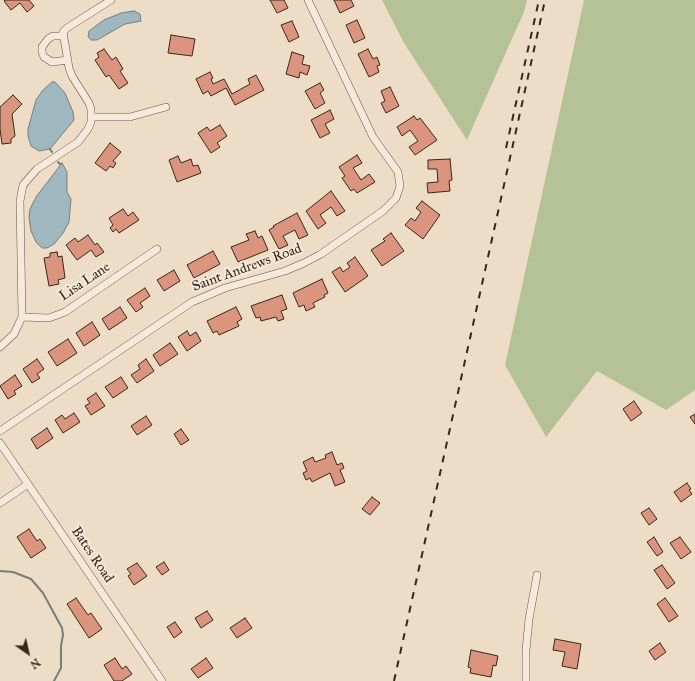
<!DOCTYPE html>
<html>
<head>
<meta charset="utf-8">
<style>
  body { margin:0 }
  #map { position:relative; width:695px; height:681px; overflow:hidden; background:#eeddc6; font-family:"IM FELL Great Primer",serif }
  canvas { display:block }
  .north { position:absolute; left:8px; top:633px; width:40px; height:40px; -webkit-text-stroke:3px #f4e9da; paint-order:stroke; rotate:146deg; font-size:11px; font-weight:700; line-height:16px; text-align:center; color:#382718 }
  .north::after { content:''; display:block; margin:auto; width:14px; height:18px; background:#382718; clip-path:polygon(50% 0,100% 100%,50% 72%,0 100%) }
</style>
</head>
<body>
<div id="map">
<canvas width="695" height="681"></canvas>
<div class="north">N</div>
</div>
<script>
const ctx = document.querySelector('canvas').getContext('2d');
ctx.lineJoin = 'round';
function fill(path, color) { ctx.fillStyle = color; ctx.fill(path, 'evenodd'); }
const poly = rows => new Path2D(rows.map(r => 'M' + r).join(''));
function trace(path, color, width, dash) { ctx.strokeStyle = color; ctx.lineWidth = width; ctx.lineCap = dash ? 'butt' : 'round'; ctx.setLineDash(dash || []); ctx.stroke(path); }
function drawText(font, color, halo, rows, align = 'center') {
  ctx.font = font + ' "IM FELL Great Primer",serif'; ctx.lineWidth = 4; ctx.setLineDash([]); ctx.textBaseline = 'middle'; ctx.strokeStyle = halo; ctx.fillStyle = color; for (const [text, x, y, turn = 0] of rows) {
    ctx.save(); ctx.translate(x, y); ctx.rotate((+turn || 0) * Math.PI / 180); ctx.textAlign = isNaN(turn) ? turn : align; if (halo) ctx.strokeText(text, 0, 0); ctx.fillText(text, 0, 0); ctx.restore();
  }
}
const green = poly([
  [382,0,527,0,524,12,467,140,404,43],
  [584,0,695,0,695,390,666,410,597,371,546,437,505,365]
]);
const water = poly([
  [134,11,140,14,141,21,125,24,97,40,91,40,88,37,89,31,104,20,121,13,134,11],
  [52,82,55,82,65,93,73,112,74,120,50,149,39,151,31,146,28,136,28,129,36,100,43,90,52,82],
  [62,163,67,172,67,192,71,199,69,222,63,233,54,244,47,248,42,248,36,242,31,231,29,217,30,209,36,197,62,163]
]);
const stream = poly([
  [50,149,52,152],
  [58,162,60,164],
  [0,571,13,572,31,579,43,593,62,628,63,635,61,646,61,668,54,681]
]);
const building = poly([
  [5,0,29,0,34,6,27,12,20,3,11,10,4,1,5,0],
  [270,0,284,0,288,8,277,13,270,0],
  [334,0,351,0,354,6,340,13,334,0],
  [357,20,365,38,354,43,346,25,357,20],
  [292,21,299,37,289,42,281,25,292,21],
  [171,35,195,39,192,56,168,53,171,35],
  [104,49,112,60,116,57,123,69,120,71,128,83,119,89,109,75,106,77,95,60,99,57,97,53,104,49],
  [368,49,373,59,377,57,380,65,377,66,379,72,369,77,358,54,368,49],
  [292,52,304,56,302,64,310,66,307,75,300,72,299,78,286,74,292,52],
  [210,72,213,78,211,79,213,84,224,79,232,94,250,84,248,79,256,75,264,90,235,105,226,88,211,96,208,91,203,94,196,79,210,72],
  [320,83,324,90,320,93,325,103,315,109,305,91,320,83],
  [390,87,399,106,386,113,381,103,385,101,381,91,390,87],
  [13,95,22,104,12,114,15,136,11,139,11,143,2,144,0,129,0,107,13,95],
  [330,110,334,119,325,124,330,133,320,138,311,120,330,110],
  [414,116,417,120,420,118,437,140,415,155,409,147,418,141,410,130,402,136,397,127,414,116],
  [220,125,227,136,217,143,220,147,211,153,198,133,207,127,210,131,220,125],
  [110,143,121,152,113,161,116,163,113,168,110,166,106,171,95,163,110,143],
  [357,155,362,163,353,168,361,180,369,174,375,182,357,193,354,189,351,191,342,178,345,176,339,167,357,155],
  [178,156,181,163,191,159,193,166,198,165,201,173,177,182,169,160,178,156],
  [450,159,452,180,449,181,450,191,428,193,427,183,438,182,437,169,428,169,428,160,450,159],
  [331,191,345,211,337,216,331,207,320,215,326,223,318,229,306,211,331,191],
  [422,201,440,215,423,239,405,225,411,218,415,221,421,212,416,208,422,201],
  [123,209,128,216,133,212,139,220,119,233,116,229,113,232,110,228,113,225,109,218,123,209],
  [297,213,308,235,299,239,295,230,283,236,288,245,279,249,269,230,274,227,273,226,297,213],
  [255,231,258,238,262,236,268,250,238,262,231,247,249,240,246,234,255,231],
  [391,233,404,251,382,266,371,250,385,241,383,239,391,233],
  [88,235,95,245,97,243,104,252,96,257,91,250,77,260,66,245,75,238,78,242,88,235],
  [213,251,220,264,194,278,187,265,213,251],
  [57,252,58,257,62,256,65,278,58,280,59,284,49,286,44,258,50,257,50,253,57,252],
  [355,257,368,276,345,292,332,272,340,267,343,272,350,267,347,263,355,257],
  [174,270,180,281,164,291,157,280,174,270],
  [322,279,328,293,324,295,325,297,313,303,315,307,306,311,304,305,299,307,293,293,322,279],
  [145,288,150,296,140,303,143,307,136,312,127,300,145,288],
  [282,295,287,309,281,311,284,319,278,321,276,317,261,321,260,317,256,318,251,306,282,295],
  [120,307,127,318,109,330,102,319,120,307],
  [236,307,242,319,237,322,239,326,219,335,217,331,213,333,207,321,236,307],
  [92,322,100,335,84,346,76,333,92,322],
  [187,331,190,336,196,332,201,341,187,351,178,337,187,331],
  [68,339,77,353,57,366,48,352,68,339],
  [170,343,178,354,160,366,153,355,170,343],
  [37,359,44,369,37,374,40,378,32,383,23,369,37,359],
  [146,359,154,371,137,383,131,375,140,369,138,365,146,359],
  [15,375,22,386,14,391,16,394,8,399,0,386,15,375],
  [121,377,128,388,113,398,105,387,121,377],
  [96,393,105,406,91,415,85,406,90,403,87,399,96,393],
  [634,401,642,413,631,421,623,409,634,401],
  [74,413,80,422,63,433,55,420,62,415,65,419,74,413],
  [695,414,695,424,690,417,695,414],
  [146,416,152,425,137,435,131,426,146,416],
  [47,428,53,438,37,449,31,439,47,428],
  [181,429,189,440,181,445,174,434,181,429],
  [332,452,337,465,342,463,344,468,340,470,345,482,335,486,330,473,312,482,310,478,306,480,303,473,307,471,303,462,313,457,315,462,326,458,325,455,332,452],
  [687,483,691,489,689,490,692,494,681,502,674,492,687,483],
  [372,497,380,503,370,515,362,509,372,497],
  [649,508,657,519,649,525,641,513,649,508],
  [29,529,37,541,40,539,46,548,31,558,17,537,29,529],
  [654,537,663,552,657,556,647,542,654,537],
  [680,537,691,552,681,559,670,543,680,537],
  [164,562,169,570,162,575,156,567,164,562],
  [137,563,147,576,134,585,128,576,131,574,127,569,137,563],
  [662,565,675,583,667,589,654,570,662,565],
  [76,598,88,615,91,613,102,629,89,638,67,604,76,598],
  [665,598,678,616,669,622,657,604,665,598],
  [207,611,213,620,201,628,195,618,207,611],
  [245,618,252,628,237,638,230,628,245,618],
  [175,622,182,632,174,638,167,627,175,622],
  [555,639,581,644,577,669,562,666,565,652,553,650,555,639],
  [660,643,666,652,655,660,649,651,660,643],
  [471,650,498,656,496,666,493,665,491,677,470,673,471,668,468,667,471,650],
  [115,658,122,669,126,666,132,674,122,681,114,681,104,665,115,658],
  [206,658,213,668,198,678,191,669,206,658]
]);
const minor = poly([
  [64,36,53,36,48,39,42,47,42,52,44,57,52,62,68,60],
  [92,117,130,117,166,107],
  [22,317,49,318,65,312,157,249],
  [0,347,14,334,22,317,20,201,23,185,37,169,78,142,88,129,91,122,91,109,89,103,72,76,69,68,63,32,67,28,111,0],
  [0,431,192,302,225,288,285,271,304,263,321,254,383,211,396,198,400,186,398,172,373,137,308,0],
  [0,443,162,681],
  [0,503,28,484],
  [526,681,526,650,529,619,537,575]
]);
const rail = poly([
  [506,148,539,0],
  [394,681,545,0]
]);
const streetNames = [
  ["Saint Andrews Road",247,268,-20],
  ["Lisa Lane",85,282,-34],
  ["Bates Road",92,555,56]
];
fill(green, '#b5c298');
fill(water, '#9fb8c0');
trace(water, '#767e7d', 1);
trace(stream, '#767e7d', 2);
fill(building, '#db957f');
trace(building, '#382718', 1);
trace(minor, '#665444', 8);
trace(minor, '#f4e9da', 7);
trace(rail, '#382718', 2, [7, 7]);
drawText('14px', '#382718', '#f4e9da', streetNames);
</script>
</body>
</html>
